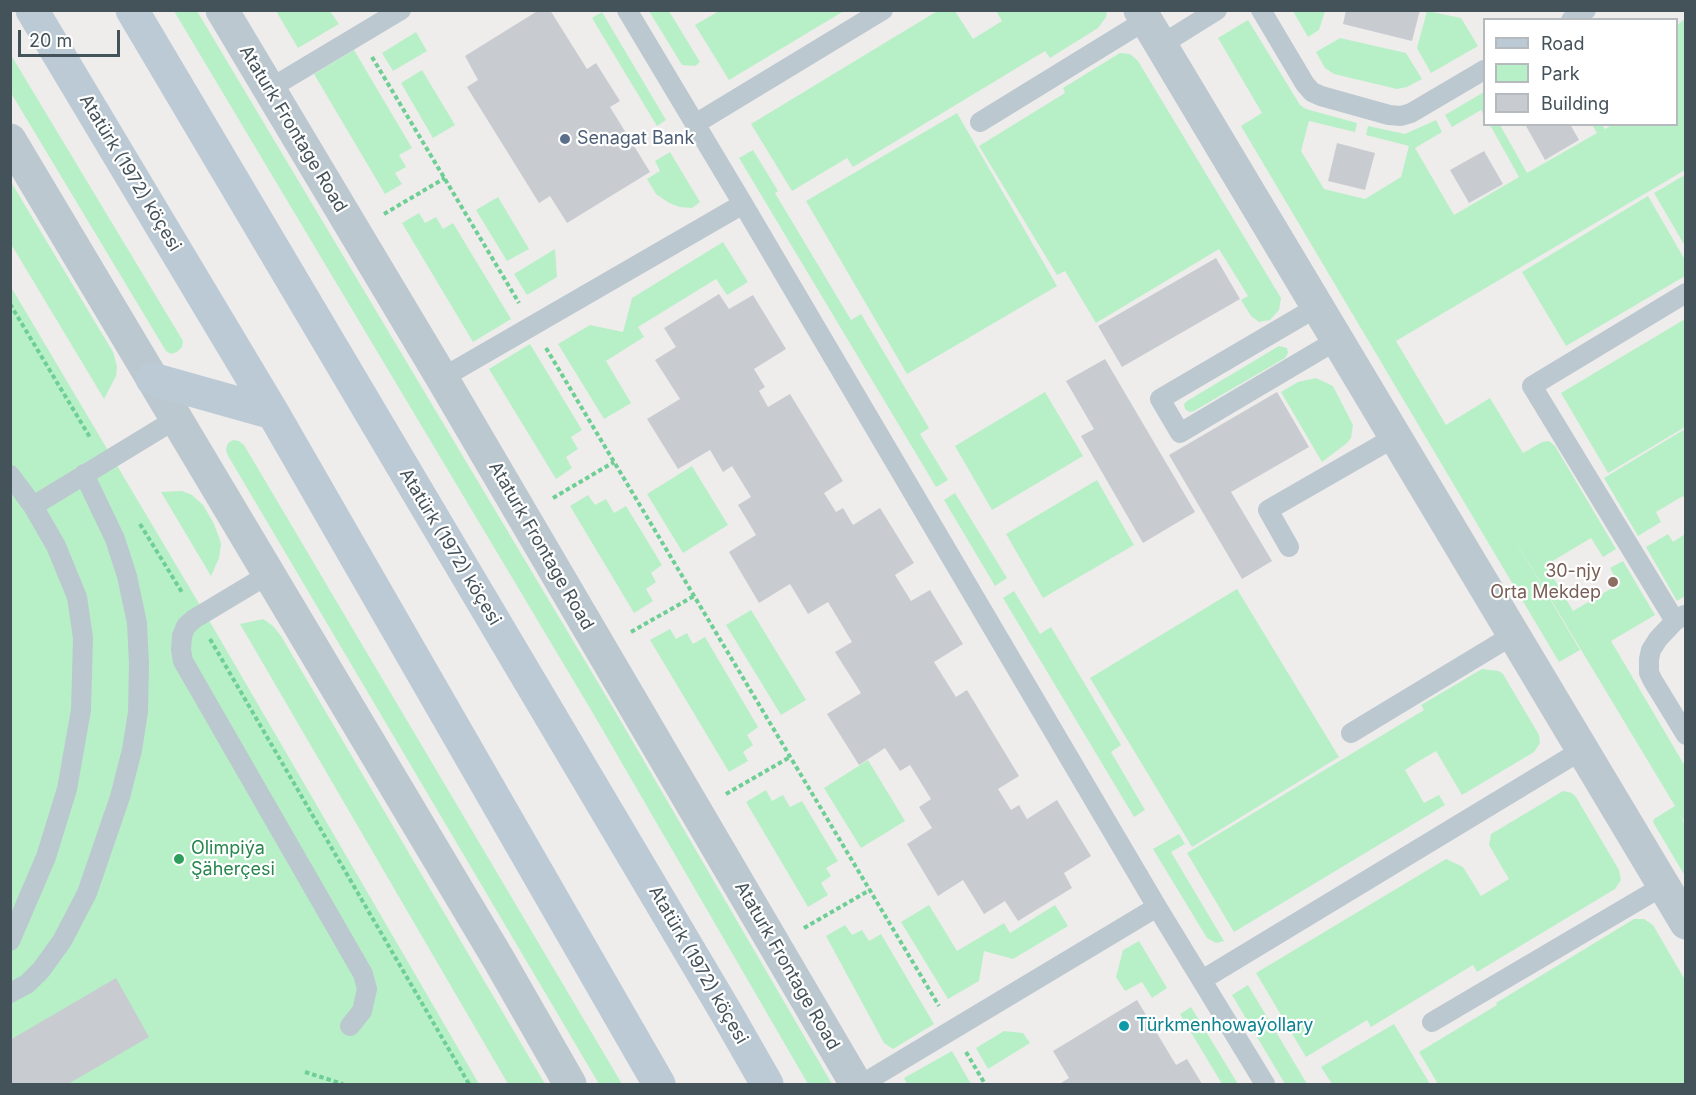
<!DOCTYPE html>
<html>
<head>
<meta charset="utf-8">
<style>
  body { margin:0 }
  #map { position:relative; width:1696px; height:1095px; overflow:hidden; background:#efecec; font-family:Inter,sans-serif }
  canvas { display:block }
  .frame { position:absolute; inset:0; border:12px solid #44525a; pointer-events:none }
  .legend { position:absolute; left:1483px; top:18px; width:195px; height:108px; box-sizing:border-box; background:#fff; border:2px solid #b4babd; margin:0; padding:8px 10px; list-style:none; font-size:18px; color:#44525a }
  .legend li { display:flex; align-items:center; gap:12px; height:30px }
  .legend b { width:30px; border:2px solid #b4babd }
  .scale { position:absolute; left:18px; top:30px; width:102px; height:27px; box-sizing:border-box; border:3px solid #44525a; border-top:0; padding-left:8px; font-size:18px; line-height:21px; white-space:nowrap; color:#44525a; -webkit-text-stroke:4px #fff; paint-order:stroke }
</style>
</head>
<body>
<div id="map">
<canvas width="1696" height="1095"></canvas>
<div class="frame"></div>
<ul class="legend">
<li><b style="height:8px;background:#bbcad4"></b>Road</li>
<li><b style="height:16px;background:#b7f0c7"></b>Park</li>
<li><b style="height:16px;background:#c8ccd1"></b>Building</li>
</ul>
<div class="scale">20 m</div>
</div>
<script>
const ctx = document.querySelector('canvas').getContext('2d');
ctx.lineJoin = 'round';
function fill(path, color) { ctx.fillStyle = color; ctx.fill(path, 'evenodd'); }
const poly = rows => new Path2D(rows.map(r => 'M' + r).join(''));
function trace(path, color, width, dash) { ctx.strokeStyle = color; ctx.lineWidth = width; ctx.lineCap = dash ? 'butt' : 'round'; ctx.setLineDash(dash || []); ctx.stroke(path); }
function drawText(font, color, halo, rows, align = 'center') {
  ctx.font = font + ' Inter,sans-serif'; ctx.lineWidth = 4.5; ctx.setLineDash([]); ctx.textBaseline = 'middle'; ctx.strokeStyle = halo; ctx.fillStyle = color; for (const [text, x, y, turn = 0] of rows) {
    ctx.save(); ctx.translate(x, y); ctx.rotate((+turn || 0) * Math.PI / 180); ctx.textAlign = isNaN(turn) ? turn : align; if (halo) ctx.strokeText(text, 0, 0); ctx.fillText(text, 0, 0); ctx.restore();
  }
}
const green = poly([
  [939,10,955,11,973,39,1002,21,996,11,1107,11,1106,17,1098,28,1050,58,1045,51,853,167,847,158,792,191,751,124],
  [174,11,197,11,612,706,832,1084,808,1084,594,715],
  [276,11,330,11,339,24,298,48],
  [649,11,669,11,700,62,695,66,682,65],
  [719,11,719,10,844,11,729,80,695,25],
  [1293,11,1325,11,1319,30,1308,37],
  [1427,11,1461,18,1478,46,1431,73,1417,48],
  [602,12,666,120,657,126,592,18],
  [1685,19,1685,170,1396,341,1446,425,1490,398,1523,453,1542,442,1549,441,1555,446,1616,549,1603,557,1591,538,1546,565,1573,611,1619,584,1610,568,1623,561,1655,615,1611,641,1685,766,1685,823,1680,815,1685,825,1685,876,1653,822,1654,819,1675,806,1509,530,1580,650,1559,662,1241,126,1262,113,1218,38,1248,20,1300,105,1306,109,1357,123,1355,132,1309,121,1301,151,1324,189,1365,199,1401,177,1409,146,1366,135,1368,126,1405,134,1436,120,1442,132,1415,148,1454,215,1519,177,1490,125,1500,125,1527,173,1597,133,1592,125,1602,125,1605,129,1612,125,1676,124,1677,25],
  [416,32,427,51,393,71,382,53],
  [1340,38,1406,53,1422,79,1407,87,1397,89,1334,74,1325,68,1316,52],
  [354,50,412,148,399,155,406,167,395,173,402,184,385,194,314,74],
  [1120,53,1130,54,1138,61,1281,298,1279,310,1270,320,1259,322,1251,316,1241,300,1248,296,1219,249,1096,323,1065,271,1057,275,979,146,1065,93,1063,88],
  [11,55,183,341,182,347,177,352,171,354,166,351,11,93],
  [422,70,455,125,433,138,401,83],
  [1484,92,1484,116,1481,110,1452,127,1445,115],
  [957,113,1057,286,907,374,806,201],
  [753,150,778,191,775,193,851,320,861,314,929,428,920,434,948,480,936,487,739,158],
  [670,152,700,202,692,208,680,207,669,203,656,194,647,179,660,171,655,161],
  [1685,175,1685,246,1654,193],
  [11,182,113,352,117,366,116,376,104,399,11,244],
  [1648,196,1685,260,1685,276,1566,346,1522,272],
  [498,197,529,249,507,261,476,210],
  [419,213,425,223,436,217,443,229,453,223,511,319,473,342,402,223],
  [723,242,748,282,727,295,716,279,638,327,644,337,606,361,631,403,604,419,558,344,590,325,623,332,632,298],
  [555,249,557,277,527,295,514,274],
  [11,287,217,634,479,1084,11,1084],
  [1685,319,1685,427,1608,473,1561,393],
  [530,344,582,430,571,437,578,449,566,457,572,468,556,479,489,369],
  [1279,346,1287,348,1288,353,1285,358,1194,411,1189,412,1185,409,1184,404,1187,401],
  [1316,378,1333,386,1353,425,1351,438,1347,443,1322,462,1281,392,1298,382],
  [1045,392,1083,456,992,510,955,446],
  [1685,429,1685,500,1683,496,1656,512,1661,522,1638,536,1604,478],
  [233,440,239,441,244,445,622,1084,599,1084,227,454,226,449,228,443],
  [692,466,728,525,683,553,647,494],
  [1097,480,1134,545,1043,598,1006,534],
  [182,491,192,495,203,505,213,522,219,537,221,544,219,558,211,576,161,492],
  [955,493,1007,578,995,586,944,500],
  [588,495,595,505,606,499,614,513,626,506,662,565,651,573,656,582,646,589,653,601,634,613,570,506],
  [1668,534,1673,542,1685,534,1685,596,1677,601,1646,547],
  [1237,589,1339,757,1192,847,1090,678],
  [1014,591,1040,634,1051,627,1121,745,1111,752,1145,810,1134,817,1003,598],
  [751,610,806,700,781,715,726,625],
  [263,619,273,626,281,636,545,1084,508,1084,240,624],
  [670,629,676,639,687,633,693,644,705,637,758,727,747,735,753,745,743,752,748,761,729,772,650,640],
  [1482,669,1499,671,1503,674,1539,735,1540,743,1534,752,1462,795,1436,751,1419,761,1405,770,1424,803,1439,795,1445,805,1234,932,1187,853,1424,710,1421,705],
  [868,760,905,821,861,848,824,788],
  [766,790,772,801,783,795,790,807,802,801,838,861,826,868,831,876,821,883,828,895,808,907,746,802],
  [1563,791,1572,793,1576,797,1619,870,1621,880,1615,889,1477,972,1473,965,1371,1027,1367,1020,1306,1057,1256,973,1446,859,1463,867,1481,896,1509,879,1489,845,1491,834],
  [1179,834,1185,844,1171,852,1224,941,1216,943,1207,938,1153,849],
  [929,905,957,951,1004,923,1010,933,1055,905,1068,926,1013,959,984,951,979,981,948,999,901,922],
  [1634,919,1644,919,1653,925,1685,980,1685,1084,1438,1084,1419,1052,1497,1005,1496,1003],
  [845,925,852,935,862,930,869,941,881,934,934,1024,893,1049,884,1043,826,936],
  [1139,941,1167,988,1152,998,1142,982,1125,991,1116,977,1123,950],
  [1248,985,1307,1084,1285,1084,1232,995],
  [1191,1007,1238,1084,1222,1084,1180,1014],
  [1394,1024,1430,1084,1332,1084,1321,1067],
  [1004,1031,1023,1033,1030,1043,988,1069,976,1048],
  [952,1051,971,1084,907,1084,904,1078]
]);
const building = poly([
  [539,10,550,10,587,69,596,63,620,101,610,107,650,172,567,223,550,196,539,203,467,87,478,80,465,56],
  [1346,10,1420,10,1412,41,1343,24],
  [1529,124,1570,124,1579,140,1545,160,1526,126],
  [1337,143,1375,153,1365,190,1328,181],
  [1484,151,1503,184,1469,203,1450,170],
  [1216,258,1240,299,1122,367,1098,326],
  [719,294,729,309,753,295,786,349,754,369,765,387,759,391,768,407,790,394,843,481,824,493,836,512,843,508,853,525,880,508,914,563,895,575,911,601,930,590,963,644,934,662,956,697,967,690,1019,776,998,789,1011,810,1019,805,1027,819,1057,800,1091,856,1064,873,1072,888,1018,921,1005,901,984,914,963,880,938,896,907,844,932,828,919,807,931,799,910,765,900,771,885,748,859,765,827,714,861,693,835,652,852,642,828,602,808,614,790,584,759,603,729,552,756,535,738,505,751,497,732,466,723,472,710,450,678,469,647,419,680,399,655,360,676,347,664,328],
  [1105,359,1195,512,1143,543,1081,436,1094,429,1066,381],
  [1277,392,1309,447,1231,492,1272,561,1242,579,1169,455],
  [116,978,149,1037,68,1084,10,1084,10,1040],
  [1137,1000,1176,1065,1187,1059,1202,1084,1062,1084,1061,1083,1069,1078,1053,1051]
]);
const path = poly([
  [372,57,519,303],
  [384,214,445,178],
  [10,304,91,439],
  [546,348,939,1006],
  [553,498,614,462],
  [140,524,183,594],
  [631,632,694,596],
  [210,639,469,1084],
  [726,794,790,757],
  [804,928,870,890],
  [966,1052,985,1084],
  [305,1072,343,1084]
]);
const lane = poly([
  [627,10,743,204,1157,907,1265,1084],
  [1261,10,1305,84,1312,92,1321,96,1389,115,1401,116,1411,113,1484,70],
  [1571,20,1586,10],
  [1161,45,1217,10],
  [269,89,401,10],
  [980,122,1146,20],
  [695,124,883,10],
  [1317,307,1160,399,1180,433,1337,340],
  [442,378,743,204],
  [10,475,33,506,56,546,77,597,83,638,81,710,67,789,46,857,10,941],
  [33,506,176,419],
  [1289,547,1268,510,1395,437],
  [269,574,194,619,186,626,182,636,181,650,183,661,363,974,367,989,362,1011,350,1026],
  [1684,615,1675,621,1658,639,1651,650,1649,659,1649,673,1653,681,1686,735],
  [1675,621,1532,386,1686,293],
  [1351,733,1513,635],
  [1202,980,1582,750],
  [10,993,27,984,41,970,62,941,87,893,120,797,132,750,138,712,139,664,137,623,127,576,115,539,84,474],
  [1432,1022,1663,886],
  [862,1084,1157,907]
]);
const street = poly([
  [222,10,442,378,856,1084],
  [1140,10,1686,923],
  [10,140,499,960,570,1084]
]);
const secondary = poly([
  [32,10,273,413,659,1084],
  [132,10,727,1014,767,1084],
  [152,379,273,413]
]);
const markers = [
  [565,139,6,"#5c6f8a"],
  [1613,582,6,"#8d6e63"],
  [179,859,6,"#2e9e5b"],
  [1124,1026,6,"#0f9aa8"]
];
const streetNames = [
  ["Ataturk Frontage Road",293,129,59],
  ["Atatürk (1972) köçesi",130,173,59],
  ["Ataturk Frontage Road",541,546,60],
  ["Atatürk (1972) köçesi",450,547,59],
  ["Atatürk (1972) köçesi",698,965,60],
  ["Ataturk Frontage Road",787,966,60]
];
const serviceNames = [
  ["Senagat Bank",577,139]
];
const educationNames = [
  ["30-njy",1601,572],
  ["Orta Mekdep",1601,593]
];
const leisureNames = [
  ["Olimpiýa",191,849],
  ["Şäherçesi",191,870]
];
const cultureNames = [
  ["Türkmenhowaýollary",1136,1026]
];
fill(green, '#b7f0c7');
fill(building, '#c8ccd1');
trace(path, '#6ecf95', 4, [4.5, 3]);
trace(lane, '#bcc8cf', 20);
trace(street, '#bcc8cf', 33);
trace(secondary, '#bbcad4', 33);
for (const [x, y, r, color] of markers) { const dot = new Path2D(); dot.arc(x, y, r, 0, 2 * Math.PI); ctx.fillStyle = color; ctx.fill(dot); trace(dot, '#fff', 2); }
drawText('18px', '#44525a', '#fff', streetNames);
drawText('18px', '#4e5e75', '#fff', serviceNames, 'left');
drawText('18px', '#785e54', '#fff', educationNames, 'right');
drawText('18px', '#27864d', '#fff', leisureNames, 'left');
drawText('18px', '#0d838f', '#fff', cultureNames, 'left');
</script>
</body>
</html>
